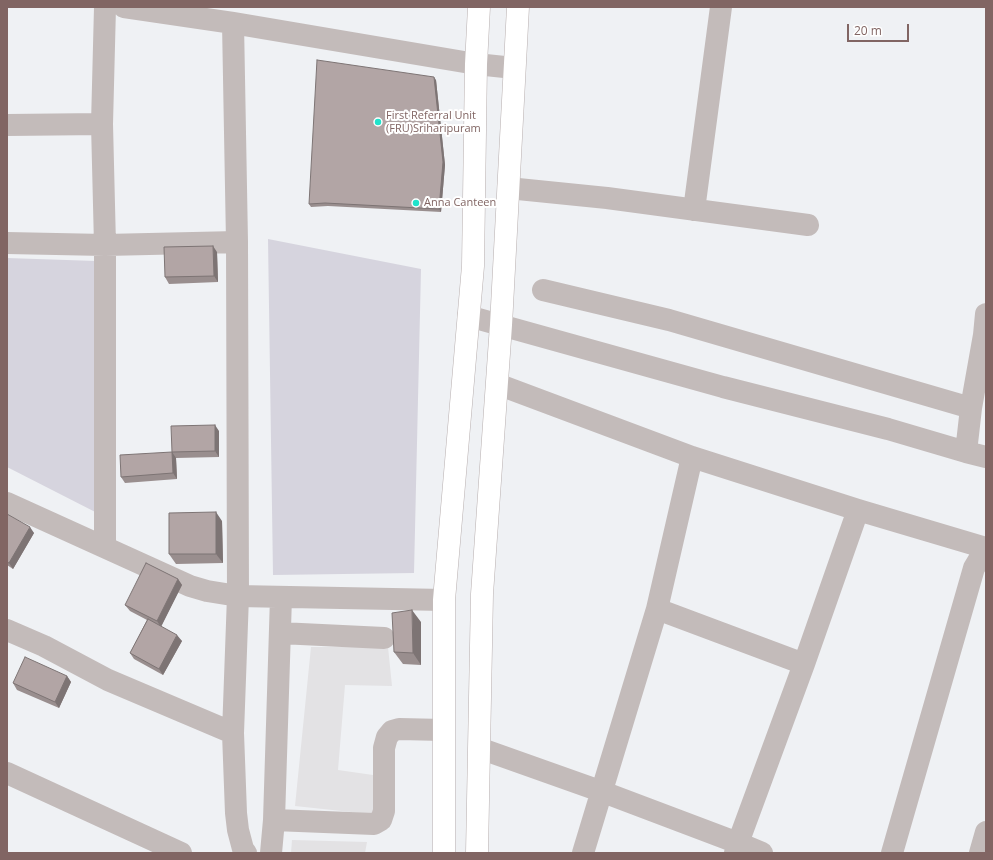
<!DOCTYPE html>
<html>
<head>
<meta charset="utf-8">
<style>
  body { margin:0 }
  #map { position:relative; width:993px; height:860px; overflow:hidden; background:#eff1f4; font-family:"Open Sans",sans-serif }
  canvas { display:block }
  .frame { position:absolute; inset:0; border:8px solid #816563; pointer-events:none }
  .scale { position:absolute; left:847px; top:24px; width:62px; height:18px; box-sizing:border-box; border:2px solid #816563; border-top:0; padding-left:5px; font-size:12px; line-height:14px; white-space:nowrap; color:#816563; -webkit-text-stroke:3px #fff; paint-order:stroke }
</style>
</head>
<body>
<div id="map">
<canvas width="993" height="860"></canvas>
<div class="frame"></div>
<div class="scale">20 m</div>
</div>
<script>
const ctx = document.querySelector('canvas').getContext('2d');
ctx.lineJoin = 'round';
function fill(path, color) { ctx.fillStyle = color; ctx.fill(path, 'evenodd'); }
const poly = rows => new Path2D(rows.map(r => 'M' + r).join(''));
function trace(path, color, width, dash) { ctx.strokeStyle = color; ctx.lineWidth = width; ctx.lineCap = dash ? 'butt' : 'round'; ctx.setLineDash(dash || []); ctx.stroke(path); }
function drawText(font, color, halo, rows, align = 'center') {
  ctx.font = font + ' "Open Sans",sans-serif'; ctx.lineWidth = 4; ctx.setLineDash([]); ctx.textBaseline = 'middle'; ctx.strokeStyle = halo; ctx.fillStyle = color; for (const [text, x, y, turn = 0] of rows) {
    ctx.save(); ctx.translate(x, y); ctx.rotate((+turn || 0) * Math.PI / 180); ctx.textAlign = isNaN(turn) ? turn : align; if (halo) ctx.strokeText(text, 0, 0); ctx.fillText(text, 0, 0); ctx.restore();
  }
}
const built = poly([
  [311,647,388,647,392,686,345,685,338,770,380,776,379,815,295,806],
  [292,840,367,842,365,853,291,853]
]);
const green = poly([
  [268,239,421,269,414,573,273,575],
  [7,258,96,261,105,517,7,467]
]);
const minor = poly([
  [105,7,102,124,105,245,105,547],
  [124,7,233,23,476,64,514,68],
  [233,23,237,242,238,596,233,733,236,813,238,830,243,849,246,853],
  [7,125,102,124],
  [508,188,607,198,808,225],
  [694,210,721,7],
  [7,243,105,245,237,242],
  [543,290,669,320,971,408],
  [468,316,723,387,888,429,966,452,986,457],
  [497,384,692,457,858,510,986,548],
  [966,452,971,408,984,335,986,314],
  [7,503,190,586,207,591,238,596,444,600],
  [657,609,804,664],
  [7,630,44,646,108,680,233,733],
  [280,633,384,638],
  [479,748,603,792,738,843,804,664,858,510],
  [7,773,181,853],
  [274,820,374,824,381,820,384,811,384,748,387,737,392,731,399,729,444,730],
  [271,853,274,820,281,597],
  [583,853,657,609,692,457],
  [735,853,738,843,762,853],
  [892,853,974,568,980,558,986,556],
  [980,853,986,832]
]);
const major = poly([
  [444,853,444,600,473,266,476,64,479,7],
  [477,853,482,594,501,325,518,7]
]);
const wall = poly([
  [436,80,445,165,441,212,328,206,311,207,309,204],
  [217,252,218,282,169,284,165,277],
  [219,431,219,457,176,458,177,479,125,483,121,477,172,452],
  [7,514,34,533,13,569,7,565],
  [222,521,223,563,176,564,169,554],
  [178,579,182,585,161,626,182,641,163,675,134,659,130,653,147,620,130,611,125,605],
  [421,622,421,665,403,664,394,652],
  [67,676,71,682,59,708,17,690,13,683]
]);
const shadedWall = poly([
  [434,77,436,80,445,165,441,212,439,209],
  [213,246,217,252,218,282,214,276],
  [215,425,219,431,219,457,215,451],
  [172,452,176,458,177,479,173,473],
  [216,512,222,521,223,563,216,554],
  [30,527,34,533,13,569,9,563],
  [178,579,182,585,161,627,157,621],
  [412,610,421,622,421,665,413,653],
  [177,635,182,641,163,675,159,669],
  [67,676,71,682,59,708,55,702]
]);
const building = poly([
  [317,60,434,77,443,162,439,209,325,203,309,204,317,60],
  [213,246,214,276,165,277,164,247,213,246],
  [215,425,215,451,172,452,173,473,121,477,120,455,172,452,171,426,215,425],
  [216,512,216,554,169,554,169,513,216,512],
  [7,514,30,527,9,563,7,562,7,514],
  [146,563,178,579,157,621,125,605,146,563],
  [412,610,413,653,394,652,392,613,412,610],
  [148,619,177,635,159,669,130,653,148,619],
  [25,657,67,676,55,702,13,683,25,657]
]);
const markers = [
  [378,122,4,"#20e3cb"],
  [416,203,4,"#20e3cb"]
];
const poiNames = [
  ["First Referral Unit",386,116],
  ["(FRU)Sriharipuram",386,129],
  ["Anna Canteen",424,203]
];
fill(built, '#e3e2e4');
fill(green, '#d6d4de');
trace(major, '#b7aeae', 23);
trace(minor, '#c3bbba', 22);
trace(major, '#fff', 22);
fill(wall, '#998e8e');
fill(shadedWall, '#7d7474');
fill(building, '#b2a5a5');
trace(building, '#7d7474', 1);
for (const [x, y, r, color] of markers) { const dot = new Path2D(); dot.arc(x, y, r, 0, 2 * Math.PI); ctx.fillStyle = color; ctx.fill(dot); trace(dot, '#fff', 1.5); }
drawText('11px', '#816563', '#fff', poiNames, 'left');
</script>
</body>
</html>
